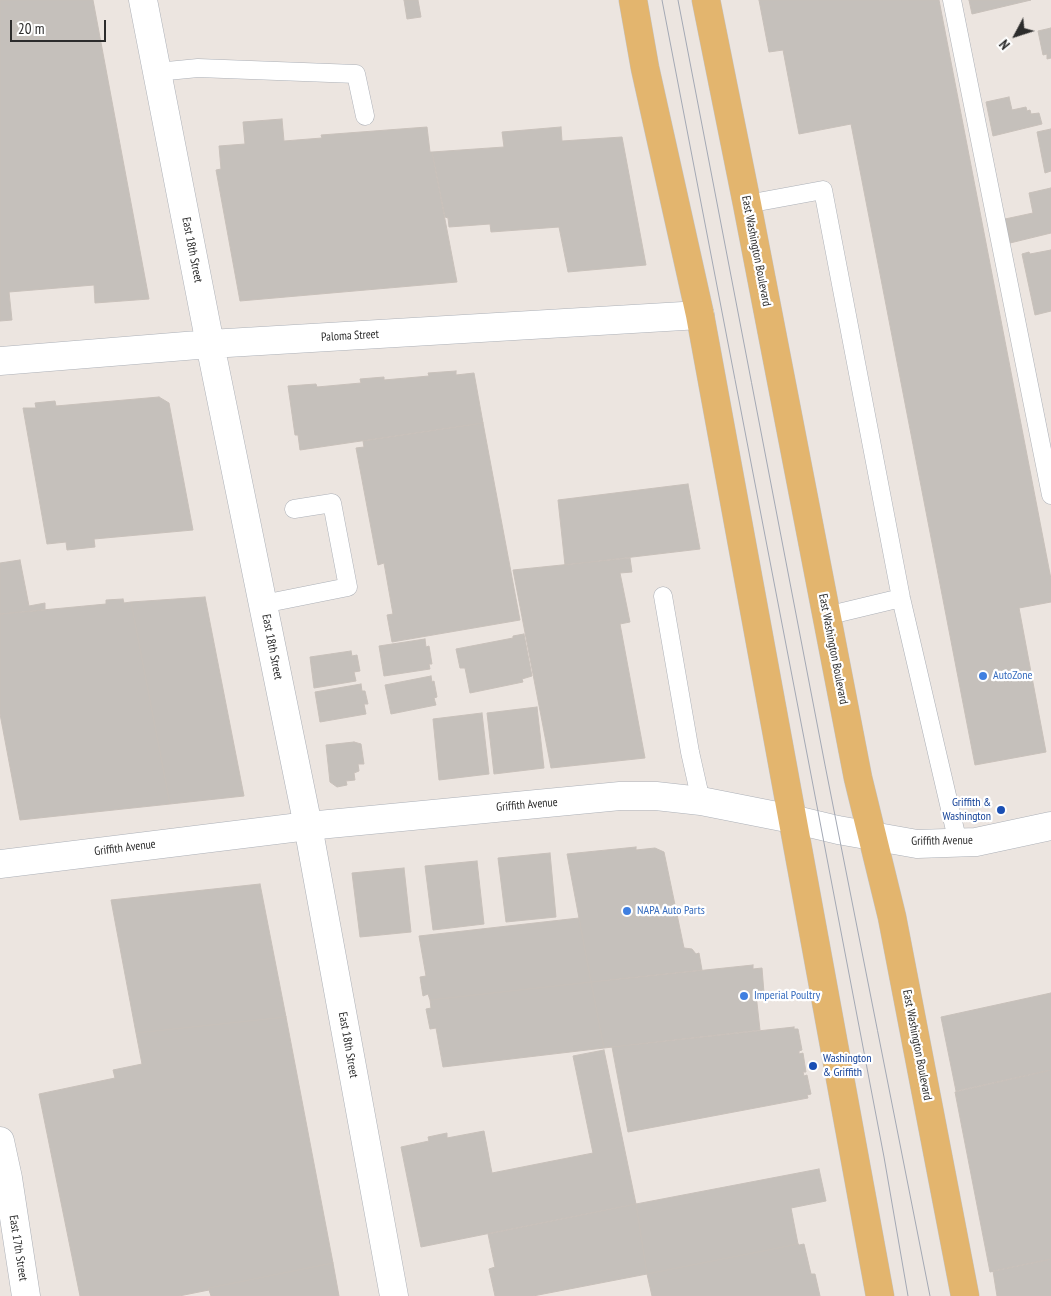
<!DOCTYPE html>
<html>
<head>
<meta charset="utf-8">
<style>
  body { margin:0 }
  #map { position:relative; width:1051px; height:1296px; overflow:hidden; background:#ece5e0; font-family:"PT Sans Narrow",sans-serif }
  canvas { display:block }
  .north { position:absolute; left:991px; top:10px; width:50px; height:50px; -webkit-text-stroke:4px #fff; paint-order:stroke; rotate:230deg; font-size:14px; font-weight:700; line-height:20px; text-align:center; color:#2c2c2c }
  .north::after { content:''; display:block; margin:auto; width:18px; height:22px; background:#2c2c2c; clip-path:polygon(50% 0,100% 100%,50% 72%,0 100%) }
  .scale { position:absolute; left:10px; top:20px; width:96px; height:22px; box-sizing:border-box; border:2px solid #2c2c2c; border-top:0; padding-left:6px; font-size:15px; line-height:18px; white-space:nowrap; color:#2c2c2c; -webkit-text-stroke:4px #fff; paint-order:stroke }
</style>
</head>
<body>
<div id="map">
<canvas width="1051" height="1296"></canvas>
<div class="north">N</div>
<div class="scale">20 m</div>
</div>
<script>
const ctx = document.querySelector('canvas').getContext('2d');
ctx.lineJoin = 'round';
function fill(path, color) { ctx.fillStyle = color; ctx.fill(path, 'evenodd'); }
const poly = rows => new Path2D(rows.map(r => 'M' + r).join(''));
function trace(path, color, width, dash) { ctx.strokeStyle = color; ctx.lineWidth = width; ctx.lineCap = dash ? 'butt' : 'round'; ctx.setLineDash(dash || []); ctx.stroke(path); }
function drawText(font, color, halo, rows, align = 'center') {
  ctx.font = font + ' "PT Sans Narrow",sans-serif'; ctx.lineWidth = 4.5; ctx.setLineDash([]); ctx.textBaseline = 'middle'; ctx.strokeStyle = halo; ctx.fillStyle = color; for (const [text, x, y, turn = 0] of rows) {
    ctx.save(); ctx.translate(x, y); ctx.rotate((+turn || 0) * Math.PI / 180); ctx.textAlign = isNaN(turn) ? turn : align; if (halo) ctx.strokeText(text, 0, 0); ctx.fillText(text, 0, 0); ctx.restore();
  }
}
const building = poly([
  [0,0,93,0,149,299,95,303,94,285,9,292,12,320,0,321,0,0],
  [404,0,418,0,421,17,407,19,404,0],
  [759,0,939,0,1051,579,1051,602,1019,608,1046,752,975,765,851,124,799,134,783,50,769,52,759,0],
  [969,0,1031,0,972,14,969,0],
  [1051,28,1051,58,1047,59,1047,54,1043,55,1038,31,1051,28],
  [1009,97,1012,110,1026,107,1027,111,1030,110,1031,114,1039,113,1042,124,993,136,986,102,1009,97],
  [282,119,284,141,322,138,321,135,427,127,430,152,432,152,457,282,240,301,216,170,221,169,219,146,245,144,243,122,282,119],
  [561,127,562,141,622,137,646,265,568,272,559,227,491,232,490,224,449,227,448,218,445,217,432,152,504,147,502,132,561,127],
  [1051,129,1051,171,1045,173,1037,132,1051,129],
  [1051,188,1051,233,1010,243,1005,219,1033,213,1029,193,1051,188],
  [1051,250,1051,311,1035,315,1022,254,1029,252,1030,254,1051,250],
  [456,371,456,375,474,373,483,423,300,450,298,435,295,435,288,386,316,384,317,387,361,383,360,379,384,377,384,380,429,376,428,373,456,371],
  [159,397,169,403,193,530,94,539,95,547,67,550,66,542,47,544,23,408,36,408,35,403,55,401,56,406,159,397],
  [483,423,520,620,392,642,387,615,393,614,384,563,378,565,356,448,364,447,363,441,483,423],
  [688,484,700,549,565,565,558,500,688,484],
  [630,558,632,572,620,573,630,622,620,624,645,758,551,768,513,570,630,558],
  [20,560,29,606,45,603,45,610,0,614,0,563,20,560],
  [205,597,244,796,170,804,131,602,205,597],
  [123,599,124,603,131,602,170,804,20,820,0,714,0,614,106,604,106,600,123,599],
  [524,634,532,676,522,679,523,682,470,693,465,668,460,668,456,649,513,638,513,636,524,634],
  [425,639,426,647,429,646,432,664,429,664,430,669,384,676,379,646,425,639],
  [351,651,352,656,357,655,360,671,354,672,356,681,314,688,310,657,351,651],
  [431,676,432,682,434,681,437,697,434,698,436,705,391,714,385,685,431,676],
  [361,684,362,691,365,691,368,704,364,704,366,714,320,722,315,692,361,684],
  [537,707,544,768,494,774,487,713,537,707],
  [482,713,489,774,439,780,433,719,482,713],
  [354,742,361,744,364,764,358,764,359,771,354,773,355,780,346,781,347,785,337,787,330,782,326,745,354,742],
  [636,847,636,850,655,848,664,852,684,948,692,949,696,954,699,953,702,970,591,982,567,854,636,847],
  [550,853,556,917,506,922,498,858,550,853],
  [477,861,484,924,433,930,425,866,477,861],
  [404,868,411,932,360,937,352,873,404,868],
  [260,884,286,1017,136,1033,111,900,260,884],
  [579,918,591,982,430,1000,428,994,423,996,420,977,426,976,419,936,579,918],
  [753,965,753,969,762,968,764,993,756,994,760,1030,604,1048,591,982,753,965],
  [591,982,604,1048,443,1067,436,1028,430,1029,426,1009,431,1008,430,1000,591,982],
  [1051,993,1051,1070,956,1091,941,1017,1051,993],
  [286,1017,333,1263,209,1288,209,1290,179,1296,80,1296,39,1094,115,1078,113,1070,142,1064,136,1033,286,1017],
  [794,1027,794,1029,798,1029,802,1050,799,1051,799,1054,803,1053,806,1072,803,1072,804,1076,807,1075,811,1094,807,1095,808,1098,628,1132,612,1047,794,1027],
  [604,1050,636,1204,421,1247,401,1147,429,1141,428,1137,447,1133,447,1138,484,1131,492,1173,593,1153,573,1056,604,1050],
  [1051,1070,1051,1259,990,1272,955,1092,1051,1070],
  [819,1169,826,1201,791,1208,798,1244,647,1274,636,1204,819,1169],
  [636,1204,647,1274,533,1296,495,1296,489,1269,495,1267,488,1234,636,1204],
  [798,1244,799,1245,804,1244,811,1274,815,1274,820,1296,652,1296,647,1274,798,1244],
  [1051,1259,1051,1296,997,1296,993,1271,1051,1259],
  [333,1263,339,1296,211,1296,209,1290,209,1288,333,1263]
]);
const service = poly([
  [952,0,1051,495],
  [157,72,198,68,356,74,365,116],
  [747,204,823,190,901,598,958,843],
  [663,596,690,752,701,801],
  [263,604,348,587,332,503,294,509],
  [826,616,901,598]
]);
const minor = poly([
  [143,0,210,344,308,826,394,1296],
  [0,361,210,344,700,315]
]);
const tertiary = poly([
  [0,864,308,826,620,796,656,796,701,801,792,819,838,830,917,844,976,842,1051,826],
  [0,1141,8,1178,26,1296]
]);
const primary = poly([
  [633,0,645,68,700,315,880,1296],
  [706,0,747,204,858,778,892,917,965,1296]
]);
const tram = poly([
  [662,0,808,759,884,1157,908,1296],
  [678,0,825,765,930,1296]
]);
const markers = [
  [983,676,5,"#3f7fe0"],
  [1001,810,5,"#1a4fb4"],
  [627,911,5,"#3f7fe0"],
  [744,996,5,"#3f7fe0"],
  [813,1066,5,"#1a4fb4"]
];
const streetNames = [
  ["East 18th Street",192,250,79],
  ["East Washington Boulevard",756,251,79],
  ["Paloma Street",350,336,-3],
  ["East 18th Street",272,647,79],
  ["East Washington Boulevard",833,649,79],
  ["Griffith Avenue",527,805,-5],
  ["Griffith Avenue",942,841,-1],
  ["Griffith Avenue",125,848,-7],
  ["East 18th Street",348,1045,80],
  ["East Washington Boulevard",917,1045,79],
  ["East 17th Street",18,1248,81]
];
const shopNames = [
  ["AutoZone",993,676],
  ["NAPA Auto Parts",637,911],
  ["Imperial Poultry",754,996]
];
const transitNames = [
  ["Griffith &",991,803],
  ["Washington",991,817],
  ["Washington",823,1059,"left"],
  ["& Griffith",823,1073,"left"]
];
fill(building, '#c5c0bb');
trace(building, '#c8c0ba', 1);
trace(service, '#acb0b7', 19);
trace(minor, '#acb0b7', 29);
trace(tertiary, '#acb0b7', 29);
trace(primary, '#c4c4c4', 29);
trace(service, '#fff', 18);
trace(minor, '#fff', 28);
trace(tertiary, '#fff', 28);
trace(primary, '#e3b56e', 28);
trace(tram, '#a3a8b4', 1);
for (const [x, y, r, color] of markers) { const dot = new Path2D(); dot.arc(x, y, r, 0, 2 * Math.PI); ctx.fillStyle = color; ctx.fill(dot); trace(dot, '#fff', 2); }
drawText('12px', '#2c2c2c', '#fff', streetNames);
drawText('12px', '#366cbe', '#fff', shopNames, 'left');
drawText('12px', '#164399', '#fff', transitNames, 'right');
</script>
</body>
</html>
